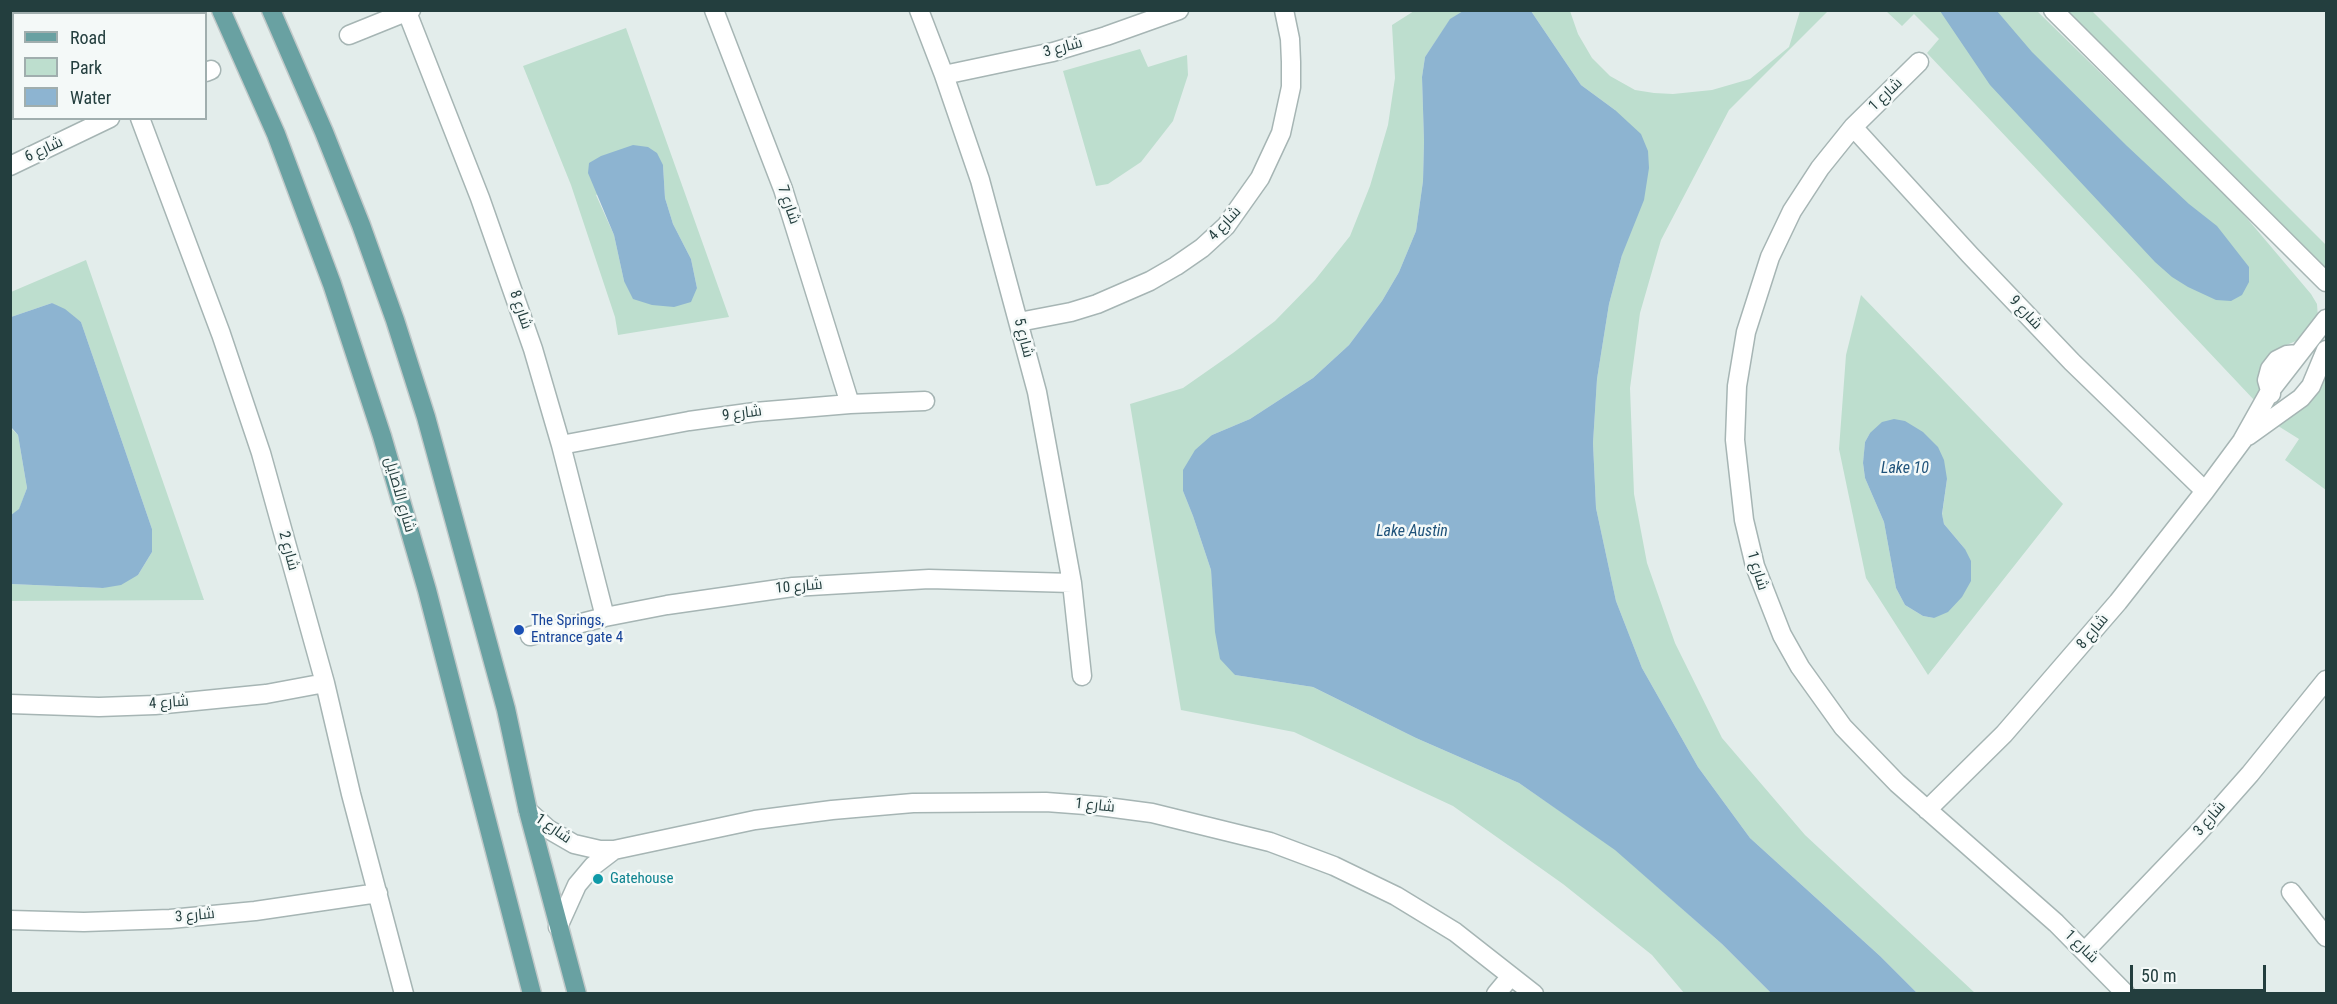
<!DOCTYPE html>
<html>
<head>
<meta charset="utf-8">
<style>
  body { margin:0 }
  #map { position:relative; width:2337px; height:1004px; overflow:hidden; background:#e3edeb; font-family:"Roboto Condensed",sans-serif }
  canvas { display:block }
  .frame { position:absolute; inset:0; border:12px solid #233e3e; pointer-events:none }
  .legend { position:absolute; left:12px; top:12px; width:195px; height:108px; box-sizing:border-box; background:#f4f9f8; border:2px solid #a0aeae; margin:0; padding:8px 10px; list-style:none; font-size:18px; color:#233e3e }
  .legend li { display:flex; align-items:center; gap:12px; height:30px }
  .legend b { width:30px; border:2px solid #a0aeae }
  .scale { position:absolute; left:2130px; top:965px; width:136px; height:27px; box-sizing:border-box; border:3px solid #233e3e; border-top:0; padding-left:8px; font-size:18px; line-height:21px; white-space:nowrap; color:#233e3e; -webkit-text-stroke:4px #f4f9f8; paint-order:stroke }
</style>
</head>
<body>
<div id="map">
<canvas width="2337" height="1004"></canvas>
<div class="frame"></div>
<ul class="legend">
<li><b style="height:8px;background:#69a1a2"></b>Road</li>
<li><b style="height:16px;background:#bddece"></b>Park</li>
<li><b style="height:16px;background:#8db4d1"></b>Water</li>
</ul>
<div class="scale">50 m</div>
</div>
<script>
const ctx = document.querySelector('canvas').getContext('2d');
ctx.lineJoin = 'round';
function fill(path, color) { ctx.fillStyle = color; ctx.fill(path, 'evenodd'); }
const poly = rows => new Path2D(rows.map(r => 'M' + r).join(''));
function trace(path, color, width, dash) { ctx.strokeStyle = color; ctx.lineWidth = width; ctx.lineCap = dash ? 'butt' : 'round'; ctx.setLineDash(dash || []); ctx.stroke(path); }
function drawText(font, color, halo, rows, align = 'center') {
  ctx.font = font + ' "Roboto Condensed",Cairo,sans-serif'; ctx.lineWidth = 5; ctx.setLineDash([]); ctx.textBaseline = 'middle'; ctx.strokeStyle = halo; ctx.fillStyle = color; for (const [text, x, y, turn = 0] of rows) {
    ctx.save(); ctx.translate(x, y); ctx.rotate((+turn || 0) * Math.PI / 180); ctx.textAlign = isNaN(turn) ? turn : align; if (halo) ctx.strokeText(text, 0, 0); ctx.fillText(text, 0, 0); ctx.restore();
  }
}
const green = poly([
  [1414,11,1463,11,1450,20,1425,57,1422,77,1424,141,1423,181,1416,231,1399,272,1382,301,1349,345,1313,378,1250,419,1212,435,1183,491,1193,516,1211,570,1213,596,1235,675,1313,687,1416,738,1519,783,1615,849,1722,944,1771,993,1684,993,1652,955,1563,884,1453,806,1294,732,1181,710,1130,404,1183,388,1233,353,1275,321,1315,280,1350,236,1370,186,1388,125,1395,78,1392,25],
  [1531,11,1570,11,1578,34,1592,58,1610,76,1635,90,1654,93,1673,94,1712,90,1750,79,1789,47,1800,11,1828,11,1729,110,1661,240,1640,313,1630,388,1634,494,1647,563,1675,643,1722,738,1805,835,1975,993,1917,993,1880,956,1750,838,1698,767,1642,668,1616,601,1596,508,1593,443,1597,379,1609,304,1622,255,1615,110,1581,85],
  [1886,11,2037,11,2234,203,2311,294,2317,304,2318,318,2312,330,2296,341,2277,349,2269,361,2255,401,1927,53,1939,39,1914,14,1902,26],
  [2053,11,2092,11,2326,245,2326,282],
  [626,28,729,317,618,335,615,317,571,185,523,66],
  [663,165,665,198,673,224,691,259,697,288,624,281,614,235,596,195],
  [1140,49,1148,67,1187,55,1188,75,1173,121,1141,162,1108,184,1096,186,1063,71],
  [86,260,204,600,11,601,11,584,103,588,138,575,152,552,152,529,81,322,52,303,11,317,11,292],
  [1861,295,2063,504,1928,675,1866,578,1839,449,1846,355],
  [1870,433,1947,479,1942,515,1944,524,1965,549,1934,618,1923,616,1905,605,1896,588,1884,522,1865,478,1863,464,1865,442],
  [2326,368,2326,490,2285,460,2299,439,2275,424,2298,411,2308,402],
  [10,427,18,435,27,488,19,510,11,515]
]);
const water = poly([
  [1463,11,1531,11,1581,85,1615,110,1641,134,1648,151,1649,168,1644,200,1622,255,1609,304,1597,379,1593,443,1596,508,1616,601,1642,668,1698,767,1750,838,1880,956,1917,993,1771,993,1722,944,1615,850,1519,783,1416,738,1313,687,1235,675,1220,659,1215,632,1211,570,1193,516,1183,491,1183,470,1195,450,1212,435,1250,419,1313,378,1349,345,1382,301,1399,272,1416,231,1423,181,1424,141,1422,77,1425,57,1450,19],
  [1940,11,1997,11,2032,52,2127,146,2189,204,2217,226,2249,267,2249,282,2242,295,2231,301,2216,300,2188,287,2172,277,2155,262,1990,85],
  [633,145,648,147,657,153,663,165,665,198,673,224,691,259,697,288,691,302,674,307,652,305,633,299,624,281,614,235,588,173,589,163,601,156],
  [52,303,65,309,81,322,152,529,152,552,138,575,121,585,103,588,11,584,11,515,19,509,27,488,18,435,11,427,11,317],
  [1894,419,1905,421,1923,432,1938,447,1944,460,1947,479,1942,514,1944,524,1965,549,1971,561,1971,581,1962,597,1948,612,1934,618,1923,616,1905,605,1896,588,1884,522,1865,478,1863,463,1865,442,1870,433,1882,422]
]);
const minor = poly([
  [714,10,783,189,850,404],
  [919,10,944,75,980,180,1037,392,1072,583,1082,676],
  [2053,10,2326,282],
  [407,12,480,198,533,349,561,445,605,617],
  [26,14,30,10],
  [52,14,58,10],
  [103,14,109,10],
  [349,35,411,10],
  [10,41,14,40],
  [1919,62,1853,127,1820,168,1792,211,1770,257,1746,332,1737,386,1735,440,1744,520,1755,566,1782,635,1800,667,1843,727,1897,783,2056,923,2126,994],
  [206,72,211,70],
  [944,75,1053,52,1106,36,1179,10],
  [140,118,221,334,261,453,325,683,351,794,404,994],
  [1853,127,1970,255,2072,362,2205,491],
  [10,166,110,118],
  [1019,322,1071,312,1097,304,1150,281,1176,266,1202,248,1226,226,1260,178,1281,133,1291,87,1291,62,1290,39,1284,10],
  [2271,394,2267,380,2270,369,2277,360,2287,355,2298,354],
  [2248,436,2301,398,2311,386,2326,350],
  [561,445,689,421,755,412,850,404,925,401],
  [530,636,605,617,667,605,793,587,929,579,1072,583],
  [10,704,99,707,155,705,266,694,325,683],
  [1927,810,2004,734,2118,602,2205,491,2242,441,2270,391,2326,319],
  [528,811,548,829,574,844,600,850,614,850,755,820,832,810,913,803,1046,802,1099,806,1152,813,1270,842,1334,866,1396,896,1455,932,1534,994],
  [2291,892,2326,937],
  [10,920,84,922,170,919,255,911,378,893],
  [558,927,577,885,593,866,614,850],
  [2085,951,2197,834,2250,774,2326,680],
  [1496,994,1511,976]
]);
const major = poly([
  [221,10,276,134,332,284,382,436,427,590,532,994],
  [271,10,324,132,361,225,395,320,426,417,506,709,528,811,577,994]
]);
const markers = [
  [519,630,6,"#1a4fb4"],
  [598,879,6,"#0f9aa8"]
];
const streetNames = [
  ["شارع 3",1063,48,-15],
  ["شارع 1",1886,95,-44],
  ["شارع 6",44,150,-25],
  ["شارع 7",788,205,71],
  ["شارع 4",1225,224,-47],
  ["شارع 8",520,310,71],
  ["شارع 9",2025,313,47],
  ["شارع 5",1023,338,76],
  ["شارع 9",742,414,-7],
  ["شارع الأصايل",399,495,74],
  ["شارع 2",288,551,75],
  ["شارع 1",1757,571,73],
  ["شارع 10",799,587,-5],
  ["شارع 8",2093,632,-50],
  ["شارع 4",169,703,-4],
  ["شارع 1",1095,806,6],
  ["شارع 3",2210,819,-49],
  ["شارع 1",553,829,35],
  ["شارع 3",195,916,-5],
  ["شارع 1",2081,947,44]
];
const transitNames = [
  ["The Springs,",531,621],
  ["Entrance gate 4",531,638]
];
const cultureNames = [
  ["Gatehouse",610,879]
];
const waterNames = [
  ["Lake 10",1905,469],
  ["Lake Austin",1412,532]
];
fill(green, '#bddece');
fill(water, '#8db4d1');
trace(minor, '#a6b5b4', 21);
trace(major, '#c1c9c9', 21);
trace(minor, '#fff', 18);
trace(major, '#69a1a2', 18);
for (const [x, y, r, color] of markers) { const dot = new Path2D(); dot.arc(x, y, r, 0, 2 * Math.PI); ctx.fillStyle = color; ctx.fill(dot); trace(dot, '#f4f9f8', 2); }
drawText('15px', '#233e3e', '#f4f9f8', streetNames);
drawText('15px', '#164399', '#f4f9f8', transitNames, 'left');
drawText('15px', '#0d838f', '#f4f9f8', cultureNames, 'left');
drawText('italic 16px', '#1e527a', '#f4f9f8', waterNames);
</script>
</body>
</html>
